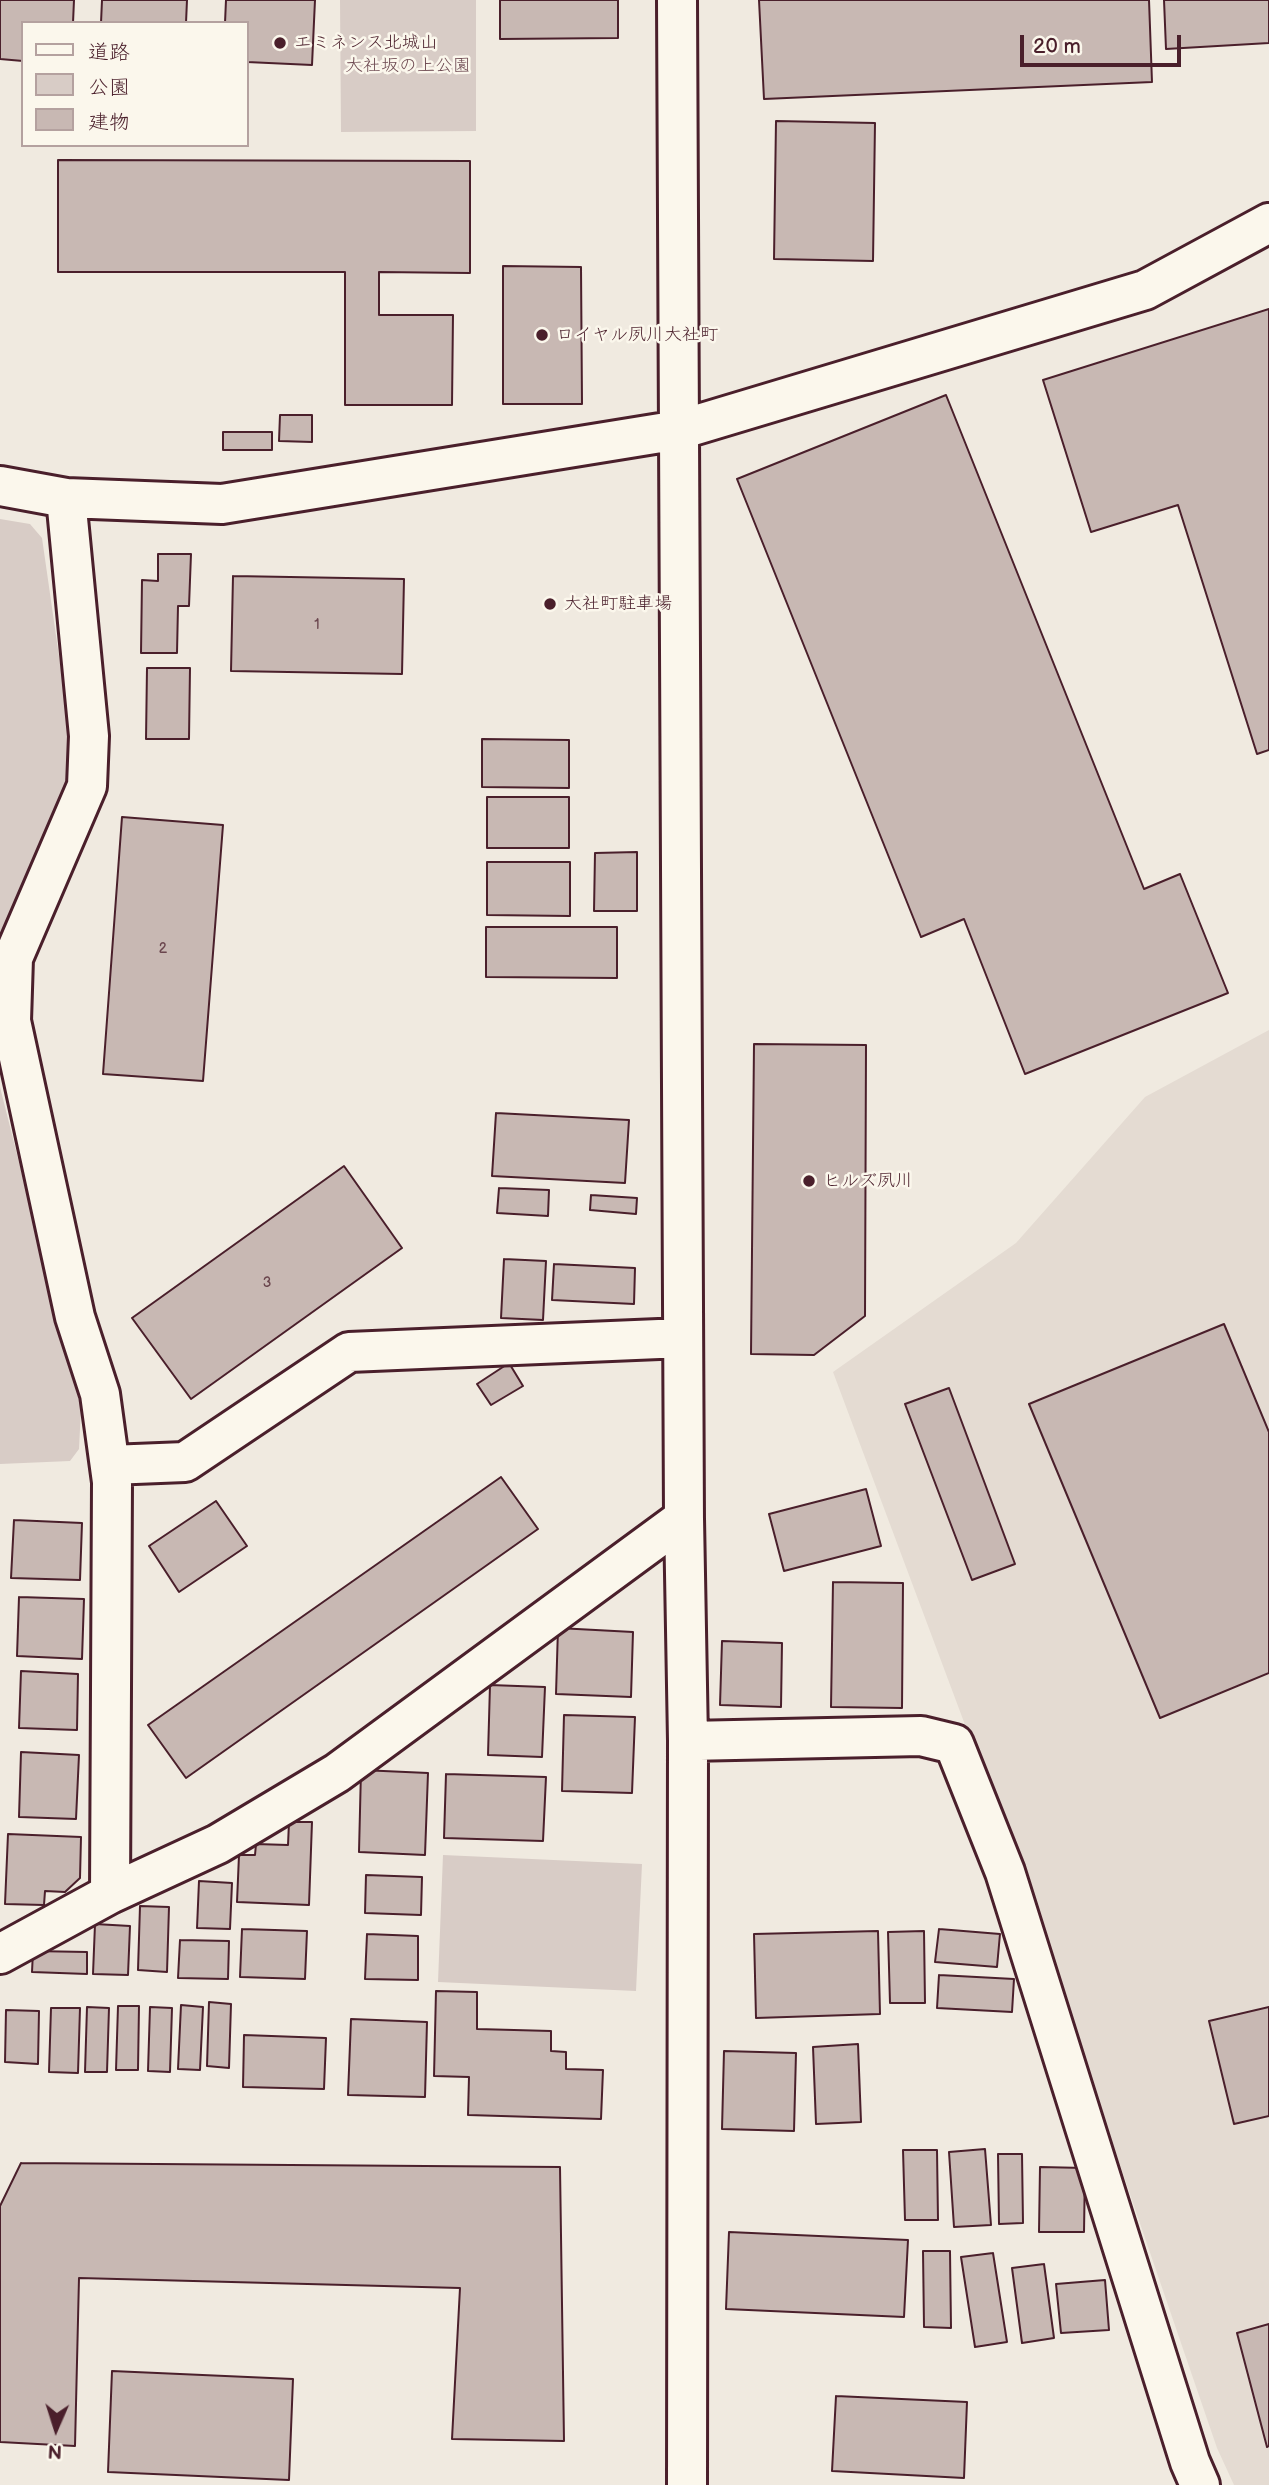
<!DOCTYPE html>
<html>
<head>
<meta charset="utf-8">
<style>
  body { margin:0 }
  #map { position:relative; width:1269px; height:2485px; overflow:hidden; background:#f0eae0; font-family:"Balsamiq Sans","Klee One",sans-serif }
  canvas { display:block }
  .legend { position:absolute; left:21px; top:21px; width:228px; height:126px; box-sizing:border-box; background:#fbf7ec; border:2px solid #b4a19f; margin:0; padding:9px 12px; list-style:none; font-size:21px; color:#4a1f2b }
  .legend li { display:flex; align-items:center; gap:14px; height:35px }
  .legend b { width:35px; border:2px solid #b4a19f }
  .north { position:absolute; left:21px; top:2394px; width:70px; height:70px; -webkit-text-stroke:5px #fbf7ec; paint-order:stroke; rotate:183deg; font-size:19px; font-weight:700; line-height:28px; text-align:center; color:#4a1f2b }
  .north::after { content:''; display:block; margin:auto; width:24px; height:32px; background:#4a1f2b; clip-path:polygon(50% 0,100% 100%,50% 72%,0 100%) }
  .scale { position:absolute; left:1020px; top:35px; width:161px; height:32px; box-sizing:border-box; border:4px solid #4a1f2b; border-top:0; padding-left:9px; font-size:21px; line-height:24px; white-space:nowrap; color:#4a1f2b; -webkit-text-stroke:5px #fbf7ec; paint-order:stroke }
</style>
</head>
<body>
<div id="map">
<canvas width="1269" height="2485"></canvas>
<ul class="legend">
<li><b style="height:9px;background:#fbf7ec"></b>道路</li>
<li><b style="height:19px;background:#d8ccc6"></b>公園</li>
<li><b style="height:19px;background:#c8b8b3"></b>建物</li>
</ul>
<div class="north">N</div>
<div class="scale">20 m</div>
</div>
<script>
const ctx = document.querySelector('canvas').getContext('2d');
ctx.lineJoin = 'round';
function fill(path, color) { ctx.fillStyle = color; ctx.fill(path, 'evenodd'); }
const poly = rows => new Path2D(rows.map(r => 'M' + r).join(''));
function trace(path, color, width, dash) { ctx.strokeStyle = color; ctx.lineWidth = width; ctx.lineCap = dash ? 'butt' : 'round'; ctx.setLineDash(dash || []); ctx.stroke(path); }
function drawText(font, color, halo, rows, align = 'center') {
  ctx.font = font + ' "Balsamiq Sans","Klee One",sans-serif'; ctx.lineWidth = 5; ctx.setLineDash([]); ctx.textBaseline = 'middle'; ctx.strokeStyle = halo; ctx.fillStyle = color; for (const [text, x, y, turn = 0] of rows) {
    ctx.save(); ctx.translate(x, y); ctx.rotate((+turn || 0) * Math.PI / 180); ctx.textAlign = isNaN(turn) ? turn : align; if (halo) ctx.strokeText(text, 0, 0); ctx.fillText(text, 0, 0); ctx.restore();
  }
}
const built = poly([
  [1269,1030,1269,2485,1234,2485,1217,2448,1013,1853,833,1372,1016,1243,1145,1097]
]);
const green = poly([
  [340,0,476,0,476,131,341,132],
  [0,519,30,524,42,538,71,740,71,772,0,938],
  [0,1087,81,1408,79,1449,70,1461,0,1464],
  [443,1855,642,1864,636,1991,438,1982]
]);
const building = poly([
  [0,0,74,0,73,23,23,23,23,61,0,59,0,0],
  [102,0,187,0,186,23,101,23,102,0],
  [226,0,315,0,312,65,247,62,247,23,225,23,226,0],
  [500,0,618,0,618,38,500,39,500,0],
  [759,0,1149,0,1152,82,764,99,759,0],
  [1164,0,1269,0,1269,43,1166,49,1164,0],
  [776,121,875,123,873,261,774,259,776,121],
  [58,160,470,161,470,273,379,272,379,315,453,315,452,405,345,405,345,272,58,272,58,160],
  [503,266,581,267,582,404,503,404,503,266],
  [1269,309,1269,750,1257,754,1178,505,1091,532,1043,380,1269,309],
  [946,395,1144,889,1180,874,1228,993,1025,1074,964,919,921,937,737,479,946,395],
  [280,415,312,415,312,442,279,441,280,415],
  [223,432,272,432,272,450,223,450,223,432],
  [158,554,191,554,189,606,178,606,177,653,141,653,142,580,158,581,158,554],
  [233,576,404,579,402,674,231,671,233,576],
  [147,668,190,668,189,739,146,739,147,668],
  [482,739,569,740,569,788,482,787,482,739],
  [487,797,569,797,569,848,487,848,487,797],
  [122,817,223,825,203,1081,103,1074,122,817],
  [637,852,637,911,594,911,595,853,637,852],
  [487,862,570,862,570,916,487,915,487,862],
  [486,927,617,927,617,978,486,977,486,927],
  [754,1044,866,1045,865,1316,814,1355,751,1354,754,1044],
  [496,1113,629,1120,625,1183,492,1176,496,1113],
  [344,1166,402,1248,191,1399,132,1318,344,1166],
  [499,1188,549,1190,548,1216,497,1213,499,1188],
  [591,1195,637,1198,636,1214,590,1210,591,1195],
  [504,1259,546,1261,543,1320,501,1318,504,1259],
  [554,1264,635,1268,634,1304,552,1300,554,1264],
  [1224,1324,1269,1432,1269,1673,1160,1718,1029,1404,1224,1324],
  [509,1363,523,1386,491,1405,477,1384,509,1363],
  [949,1388,1015,1564,972,1580,905,1404,949,1388],
  [501,1477,538,1529,186,1778,148,1725,501,1477],
  [866,1489,881,1546,784,1571,769,1514,866,1489],
  [216,1501,247,1546,179,1592,149,1546,216,1501],
  [14,1520,82,1523,80,1580,11,1578,14,1520],
  [833,1582,903,1583,902,1708,831,1707,833,1582],
  [19,1597,84,1599,82,1659,17,1656,19,1597],
  [558,1628,633,1632,631,1697,556,1694,558,1628],
  [722,1641,782,1643,781,1707,720,1705,722,1641],
  [21,1671,78,1674,77,1730,19,1728,21,1671],
  [490,1685,545,1687,542,1757,488,1755,490,1685],
  [564,1715,635,1717,632,1793,562,1791,564,1715],
  [21,1752,79,1755,76,1819,19,1817,21,1752],
  [361,1770,428,1773,425,1855,359,1852,361,1770],
  [446,1774,546,1777,543,1841,444,1838,446,1774],
  [289,1822,312,1822,309,1905,237,1902,239,1855,255,1855,256,1844,288,1845,289,1822],
  [8,1834,81,1837,80,1878,65,1892,45,1891,44,1905,5,1904,8,1834],
  [366,1875,422,1877,421,1915,365,1913,366,1875],
  [199,1881,232,1883,230,1929,197,1928,199,1881],
  [140,1906,169,1907,167,1972,138,1970,140,1906],
  [95,1924,130,1926,128,1975,93,1974,95,1924],
  [242,1929,307,1931,305,1979,240,1977,242,1929],
  [939,1929,1000,1934,997,1967,935,1962,939,1929],
  [878,1931,880,2014,756,2018,754,1934,878,1931],
  [924,1931,925,2003,890,2003,888,1932,924,1931],
  [367,1934,418,1936,418,1980,365,1979,367,1934],
  [180,1940,229,1941,228,1979,178,1978,180,1940],
  [33,1951,87,1952,87,1974,32,1972,33,1951],
  [939,1975,1014,1979,1012,2012,937,2008,939,1975],
  [436,1991,477,1992,477,2029,551,2031,551,2051,566,2052,566,2069,603,2070,601,2119,468,2115,469,2077,434,2076,436,1991],
  [209,2002,231,2004,229,2068,207,2066,209,2002],
  [181,2005,203,2007,200,2070,178,2069,181,2005],
  [118,2006,139,2006,138,2070,116,2070,118,2006],
  [87,2007,109,2008,107,2072,85,2072,87,2007],
  [150,2007,172,2008,170,2072,148,2071,150,2007],
  [1269,2007,1269,2116,1234,2124,1209,2021,1269,2007],
  [51,2008,80,2008,78,2073,49,2072,51,2008],
  [6,2010,39,2011,38,2064,5,2062,6,2010],
  [351,2019,427,2022,425,2097,348,2095,351,2019],
  [244,2035,326,2038,324,2089,243,2087,244,2035],
  [858,2044,861,2122,816,2124,813,2047,858,2044],
  [724,2051,796,2053,794,2131,722,2129,724,2051],
  [985,2149,991,2225,954,2227,949,2152,985,2149],
  [903,2150,937,2150,938,2220,905,2220,903,2150],
  [998,2154,1022,2154,1023,2223,999,2224,998,2154],
  [21,2163,560,2167,564,2441,452,2439,460,2288,79,2278,75,2446,0,2442,0,2206,21,2163],
  [1040,2167,1085,2168,1084,2232,1039,2232,1040,2167],
  [729,2232,908,2240,904,2317,726,2309,729,2232],
  [923,2251,950,2251,951,2328,924,2327,923,2251],
  [993,2253,1007,2342,975,2347,961,2257,993,2253],
  [1044,2264,1054,2338,1022,2343,1012,2268,1044,2264],
  [1105,2280,1109,2330,1061,2333,1056,2284,1105,2280],
  [1269,2324,1269,2446,1267,2447,1237,2333,1269,2324],
  [112,2371,293,2379,289,2480,108,2472,112,2371],
  [836,2396,967,2402,964,2478,832,2471,836,2396]
]);
const street = poly([
  [677,0,684,1518,688,1741,687,2485],
  [0,486,66,498,222,504,679,430,1145,290,1269,223],
  [66,498,89,736,87,786,13,958,11,1021,75,1317,100,1394,112,1482,110,1894],
  [110,1465,185,1462,349,1352,683,1338],
  [688,1741,921,1736,954,1744,1005,1872,1190,2462,1200,2485],
  [0,1954,110,1894,218,1844,337,1773,684,1518]
]);
const markers = [
  [280,43,7,"#4a1f2b"],
  [542,335,7,"#4a1f2b"],
  [550,604,7,"#4a1f2b"],
  [809,1181,7,"#4a1f2b"]
];
const numberNames = [
  ["1",317,625],
  ["2",163,949],
  ["3",267,1283]
];
const poiNames = [
  ["エミネンス北城山",294,43],
  ["ロイヤル夙川大社町",556,335],
  ["大社町駐車場",564,604],
  ["ヒルズ夙川",823,1181]
];
const parkNames = [
  ["大社坂の上公園",408,66]
];
fill(built, '#e4dbd2');
fill(green, '#d8ccc6');
fill(building, '#c8b8b3');
trace(building, '#4a1f2b', 2);
trace(street, '#4a1f2b', 44);
trace(street, '#fbf7ec', 38);
for (const [x, y, r, color] of markers) { const dot = new Path2D(); dot.arc(x, y, r, 0, 2 * Math.PI); ctx.fillStyle = color; ctx.fill(dot); trace(dot, '#fbf7ec', 2.5); }
drawText('14px', '#6a454d', null, numberNames);
drawText('18px', '#4a1f2b', '#fbf7ec', poiNames, 'left');
drawText('18px', '#6e4a52', '#fbf7ec', parkNames);
</script>
</body>
</html>
